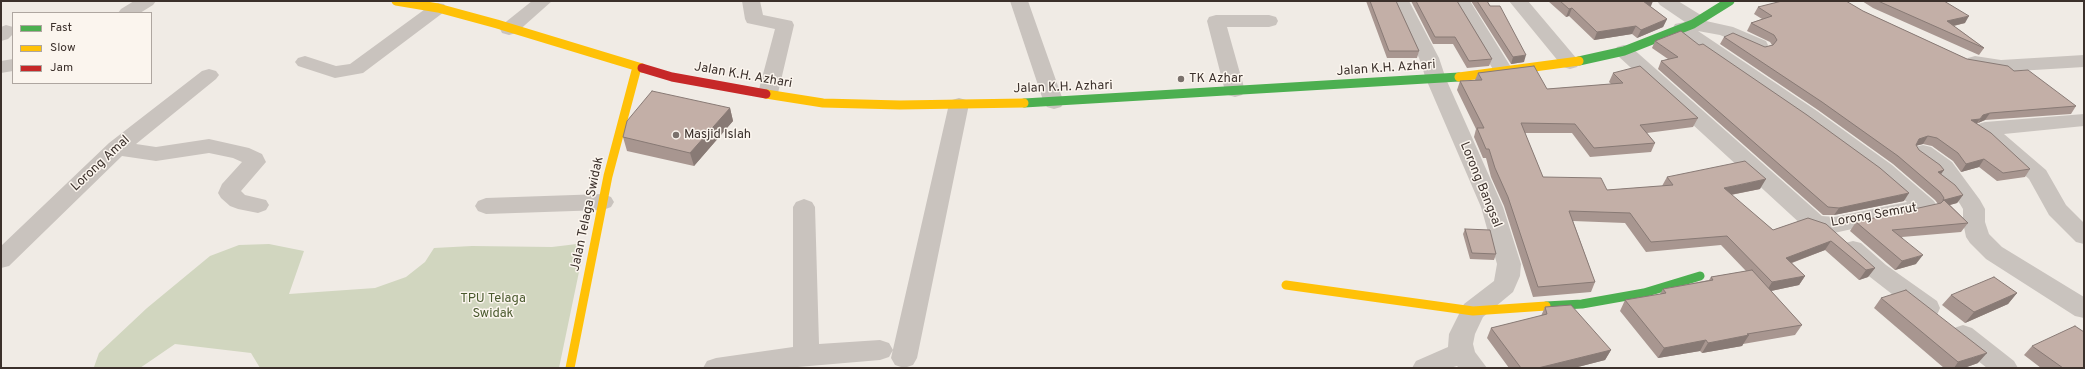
<!DOCTYPE html>
<html>
<head>
<meta charset="utf-8">
<style>
  body { margin:0 }
  #map { position:relative; width:2085px; height:369px; overflow:hidden; background:#f0ebe5; font-family:Overpass,sans-serif }
  canvas { display:block }
  .frame { position:absolute; inset:0; border:2px solid #3b302b; pointer-events:none }
  .legend { position:absolute; left:12px; top:12px; width:140px; height:72px; box-sizing:border-box; background:#fbf5ee; border:1px solid #aea6a0; margin:0; padding:5px 7px; list-style:none; font-size:12px; color:#3b302b }
  .legend li { display:flex; align-items:center; gap:8px; height:20px }
  .legend b { width:20px; border:1px solid #aea6a0 }
</style>
</head>
<body>
<div id="map">
<canvas width="2085" height="369"></canvas>
<div class="frame"></div>
<ul class="legend">
<li><b style="height:5px;background:#4caf50"></b>Fast</li>
<li><b style="height:5px;background:#ffc107"></b>Slow</li>
<li><b style="height:5px;background:#c62828"></b>Jam</li>
</ul>
</div>
<script>
const ctx = document.querySelector('canvas').getContext('2d');
ctx.lineJoin = 'round';
function fill(path, color) { ctx.fillStyle = color; ctx.fill(path, 'evenodd'); }
const poly = rows => new Path2D(rows.map(r => 'M' + r).join(''));
function trace(path, color, width, dash) { ctx.strokeStyle = color; ctx.lineWidth = width; ctx.lineCap = dash ? 'butt' : 'round'; ctx.setLineDash(dash || []); ctx.stroke(path); }
function drawText(font, color, halo, rows, align = 'center') {
  ctx.font = font + ' Overpass,sans-serif'; ctx.lineWidth = 3; ctx.setLineDash([]); ctx.textBaseline = 'middle'; ctx.strokeStyle = halo; ctx.fillStyle = color; for (const [text, x, y, turn = 0] of rows) {
    ctx.save(); ctx.translate(x, y); ctx.rotate((+turn || 0) * Math.PI / 180); ctx.textAlign = isNaN(turn) ? turn : align; if (halo) ctx.strokeText(text, 0, 0); ctx.fillText(text, 0, 0); ctx.restore();
  }
}
const green = poly([
  [585,243,559,368,260,368,251,353,175,344,140,368,94,367,99,353,147,308,210,256,239,245,269,244,304,251,289,294,375,288,406,277,425,262,434,248,472,246,552,247]
]);
const street = poly([
  [134,1,156,1,153,5,140,13,118,13,121,9,134,1],
  [532,1,552,1,516,33,509,35,502,33,500,29,502,25,532,1],
  [742,1,760,1,763,15,792,21,794,25,778,93,775,97,768,99,761,97,758,93,775,29,747,23,745,19,742,1],
  [1010,1,1028,1,1064,103,1061,107,1054,109,1047,107,1044,103,1010,1],
  [1391,1,1409,1,1439,58,1446,79,1503,207,1521,264,1520,276,1513,292,1483,317,1475,334,1473,344,1475,352,1487,368,1459,368,1457,366,1450,368,1412,368,1416,361,1448,347,1449,334,1464,304,1494,281,1497,264,1481,207,1426,79,1419,58,1391,1],
  [1452,1,1470,1,1514,72,1511,76,1504,78,1497,76,1452,1],
  [1509,1,1528,1,1577,59,1580,63,1577,67,1570,69,1563,67,1509,1],
  [1657,1,1678,1,1704,17,1706,21,1733,27,1766,41,1768,45,1766,49,1759,51,1720,35,1698,31,1817,111,1892,165,1934,201,1937,206,1934,211,1834,233,1818,232,1803,226,1617,55,1614,51,1617,47,1624,45,1631,47,1822,216,1834,217,1907,202,1876,175,1803,121,1675,32,1673,28,1675,24,1685,22,1660,5,1657,1],
  [438,3,444,4,447,8,444,12,363,73,335,78,298,66,295,62,298,58,305,56,336,66,350,64,432,4,438,3],
  [1216,15,1269,15,1276,17,1278,21,1276,25,1269,27,1227,27,1245,91,1242,95,1235,97,1228,95,1225,91,1207,21,1209,17,1216,15],
  [6,25,13,27,13,34,8,39,1,41,1,27,6,25],
  [2084,55,2084,67,2001,72,1968,66,1965,62,1968,58,1975,56,2001,60,2084,55],
  [13,59,13,71,1,73,1,61,13,59],
  [209,69,216,71,219,75,216,79,136,144,156,147,209,139,249,148,262,154,266,162,241,191,245,195,266,200,269,205,266,210,258,213,238,209,230,206,221,198,218,193,222,184,242,162,233,158,209,153,156,161,122,156,9,266,1,268,1,246,109,143,202,71,209,69],
  [959,98,966,100,969,104,917,358,913,365,904,368,895,365,891,358,949,104,952,100,959,98],
  [2084,114,2084,126,2004,134,2046,170,2066,205,2084,223,2084,244,2076,242,2049,215,2029,179,1975,129,1978,124,1985,122,2084,114],
  [1923,145,1931,147,1952,162,1980,200,1985,209,1985,222,1989,234,2002,247,2084,297,2084,318,2075,316,1986,259,1970,243,1966,237,1963,222,1963,209,1960,204,1936,172,1915,157,1912,152,1915,147,1923,145],
  [603,194,611,197,614,202,611,207,603,210,486,214,478,211,475,206,478,201,486,198,603,194],
  [804,199,812,202,815,207,819,344,880,340,889,343,893,350,889,357,880,360,786,368,703,368,707,361,716,358,793,347,793,207,796,202,804,199],
  [1853,241,1861,243,1886,265,1937,301,1940,308,1937,315,1928,317,1919,315,1870,277,1845,255,1841,249,1845,243,1853,241],
  [1963,325,1972,328,2014,361,2018,368,1987,368,1954,342,1950,335,1954,328,1963,325]
]);
const fast = poly([
  [1579,61,1624,51,1693,24,1730,1],
  [1024,103,1459,77],
  [1546,306,1582,304,1644,293,1700,276]
]);
const slow = poly([
  [396,1,438,8,497,24,642,68],
  [1459,77,1579,61],
  [766,94,823,103,900,105,1024,103],
  [1286,285,1473,311,1546,306],
  [570,368,608,176,637,67]
]);
const jam = poly([
  [642,68,672,77,766,94]
]);
const wall = poly([
  [1366,1,1396,1,1419,51,1417,58,1387,58],
  [1411,1,1457,1,1492,59,1489,66,1467,68,1453,44,1433,44],
  [1471,1,1487,1,1524,62,1511,64],
  [1548,1,1653,1,1650,6,1667,19,1663,27,1637,38,1632,34,1594,40,1569,16,1566,17],
  [1862,1,1944,1,1965,23,1954,26,1984,48,1979,55,1873,8],
  [1758,7,1863,11,1967,59,2014,71,2076,106,2071,114,1985,120,1978,123,1977,124,2030,169,2025,177,1997,181,1979,167,1961,172,1953,161,1932,146,1923,144,1916,146,1919,150,1944,170,1941,174,1963,195,1957,203,1950,205,1968,223,1961,232,1902,237,1916,264,1895,270,1850,231,1856,222,1938,204,1935,200,1893,164,1818,110,1720,44,1724,37,1765,47,1772,45,1770,42,1747,31,1751,23,1762,19,1754,14],
  [1655,41,1904,201,1834,215,1823,215,1658,69,1661,61,1668,59,1652,48],
  [1478,73,1547,89,1611,84,1609,82,1613,73,1698,118,1693,127,1647,133,1655,143,1651,152,1590,157,1572,133,1525,133,1543,177,1607,190,1662,186,1667,177,1760,189,1731,195,1773,230,1808,218,1875,268,1868,277,1859,280,1825,250,1792,263,1805,276,1799,285,1771,291,1802,325,1795,335,1743,344,1742,346,1702,353,1700,351,1658,358,1620,311,1625,300,1660,294,1663,289,1709,280,1711,277,1746,271,1721,245,1646,252,1625,223,1573,221,1595,282,1591,292,1533,297,1504,206,1491,177,1486,158,1483,158,1474,137,1476,129,1457,90,1460,81,1475,80],
  [730,108,733,121,694,166,627,151,623,137],
  [1465,229,1496,254,1494,260,1470,259,1463,234],
  [2017,293,2008,304,1965,323,1942,305,1951,295],
  [1881,298,1978,363,1964,368,1944,368,1874,308],
  [1545,307,1611,350,1605,360,1574,368,1509,368,1487,338,1491,328,1541,316],
  [2032,346,2084,368,2041,368,2024,355]
]);
const shadedWall = poly([
  [1643,1,1653,1,1651,6,1639,9],
  [1572,8,1569,16,1566,17,1569,9],
  [1969,16,1965,23,1943,28,1947,21],
  [1667,19,1663,27,1637,38,1641,30],
  [1636,26,1632,34,1594,40,1597,32],
  [1526,55,1524,62,1511,64,1513,57],
  [730,108,733,121,694,166,690,153],
  [1990,113,1985,120,1978,123,1983,115],
  [1980,119,1975,126,1971,120],
  [1928,136,1923,144,1914,146,1919,139],
  [1984,159,1979,167,1961,172,1966,164],
  [1944,170,1938,178,1938,172],
  [1766,179,1760,189,1719,197,1724,188],
  [1909,193,1904,201,1834,215,1839,208],
  [1963,195,1957,203,1938,208,1943,200],
  [1831,241,1825,250,1780,267,1786,258],
  [1923,255,1916,264,1895,270,1902,261],
  [1875,268,1868,277,1859,280,1866,270],
  [1805,276,1799,285,1766,292,1772,282],
  [2017,293,2008,304,1965,323,1974,312],
  [1749,335,1742,346,1702,353,1708,343],
  [1706,340,1700,351,1658,358,1664,348],
  [1611,350,1605,360,1574,368,1538,368],
  [1987,353,1978,363,1964,368,1954,368,1958,362]
]);
const building = poly([
  [1370,1,1396,1,1419,51,1389,51,1370,1],
  [1416,1,1457,1,1492,59,1469,61,1455,37,1435,37,1416,1],
  [1477,1,1487,1,1490,6,1500,6,1526,55,1513,57,1477,1],
  [1560,1,1643,1,1667,19,1641,30,1636,26,1597,32,1572,8,1569,9,1560,1],
  [1782,1,1846,1,1863,11,1967,59,2008,66,2014,71,2028,70,2076,106,1990,113,1983,115,1980,119,1971,120,1991,133,2030,169,2003,173,1984,159,1966,164,1958,153,1937,138,1928,136,1919,139,1916,145,1919,150,1940,165,1944,170,1938,172,1955,185,1963,195,1944,200,1943,200,1944,198,1940,192,1898,156,1822,102,1724,37,1733,33,1765,47,1773,45,1777,40,1774,35,1751,23,1772,16,1758,7,1782,1],
  [1878,1,1944,1,1969,16,1947,21,1984,48,1878,1],
  [1681,31,1699,45,1703,44,1807,115,1880,168,1909,193,1839,208,1828,207,1661,61,1678,57,1655,41,1681,31],
  [1534,66,1547,89,1623,83,1613,73,1640,66,1698,118,1640,125,1655,143,1594,148,1575,124,1521,123,1543,177,1601,178,1607,190,1673,185,1667,177,1745,161,1766,179,1724,188,1773,230,1808,218,1826,224,1875,268,1866,270,1831,241,1786,258,1805,276,1772,282,1727,236,1651,242,1630,213,1569,211,1595,282,1538,287,1508,197,1495,168,1489,149,1486,149,1477,128,1484,128,1460,81,1482,80,1478,73,1534,66],
  [652,91,730,108,690,153,623,137,627,121,652,91],
  [1944,200,1968,223,1892,230,1923,255,1902,261,1856,222,1941,203,1944,200],
  [1465,229,1490,230,1496,254,1472,253,1465,229],
  [1752,270,1802,325,1747,334,1749,335,1708,343,1706,340,1664,348,1625,300,1666,293,1663,289,1713,280,1711,277,1752,270],
  [1994,277,2017,293,1974,312,1951,295,1994,277],
  [1906,290,1987,353,1958,362,1881,298,1906,290],
  [1571,305,1611,350,1538,368,1521,368,1491,328,1547,314,1545,307,1571,305],
  [2075,326,2084,332,2084,368,2063,368,2032,346,2075,326]
]);
const markers = [
  [1181,79,4,"#7a716c"],
  [676,135,4,"#7a716c"]
];
const streetNames = [
  ["Jalan K.H. Azhari",1386,69,-4],
  ["Jalan K.H. Azhari",743,76,10],
  ["Jalan K.H. Azhari",1063,88,-2],
  ["Lorong Amal",101,164,-43],
  ["Lorong Bangsal",1480,185,68],
  ["Jalan Telaga Swidak",588,214,-78],
  ["Lorong Semrut",1874,216,-10]
];
const poiNames = [
  ["TK Azhar",1189,79],
  ["Masjid Islah",684,135]
];
const parkNames = [
  ["TPU Telaga",493,299],
  ["Swidak",493,314]
];
fill(green, '#d1d6bf');
fill(street, '#c9c3be');
trace(fast, '#4caf50', 9);
trace(slow, '#ffc107', 9);
trace(jam, '#c62828', 9);
fill(wall, '#a89690');
fill(shadedWall, '#887a75');
fill(building, '#c3afa7');
trace(building, '#887a75', 1);
for (const [x, y, r, color] of markers) { const dot = new Path2D(); dot.arc(x, y, r, 0, 2 * Math.PI); ctx.fillStyle = color; ctx.fill(dot); trace(dot, '#fbf5ee', 1.5); }
drawText('13px', '#3b302b', '#fbf5ee', streetNames);
drawText('13px', '#3b302b', '#fbf5ee', poiNames, 'left');
drawText('13px', '#4a5a2e', '#fbf5ee', parkNames);
</script>
</body>
</html>
